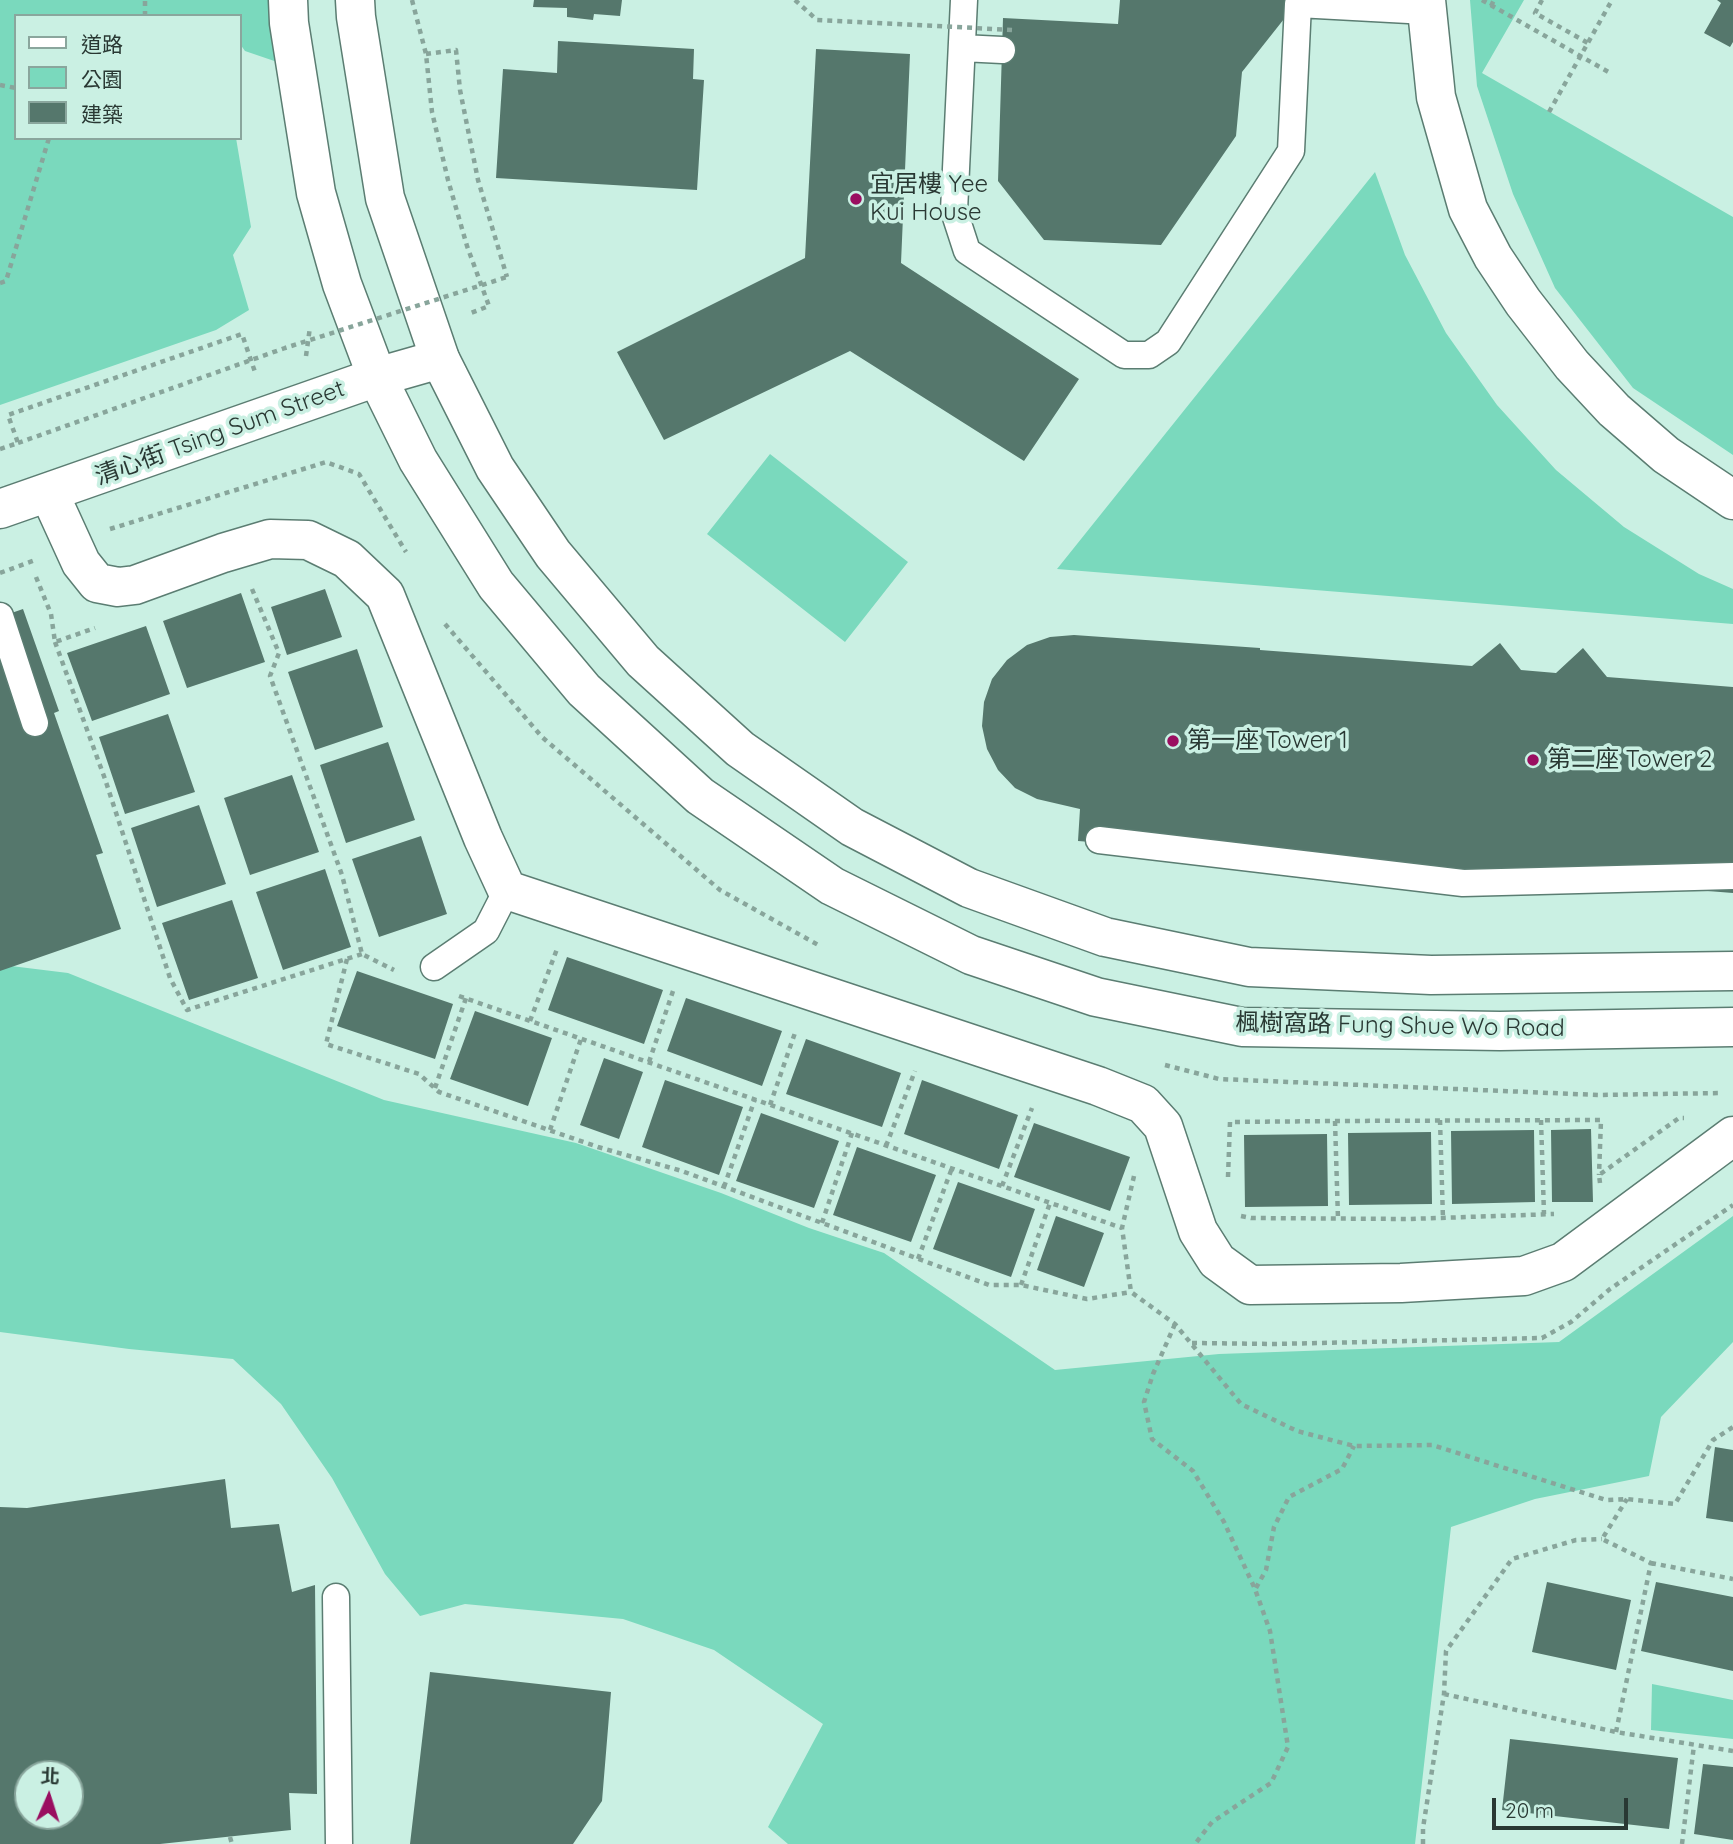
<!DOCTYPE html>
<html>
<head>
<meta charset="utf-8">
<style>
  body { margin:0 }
  #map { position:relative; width:1733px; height:1844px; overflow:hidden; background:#caf0e3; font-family:Quicksand,"Noto Sans TC",sans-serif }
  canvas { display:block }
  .legend { position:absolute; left:14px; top:14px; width:228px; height:126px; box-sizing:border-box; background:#caf0e3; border:2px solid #8aa69d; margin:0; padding:9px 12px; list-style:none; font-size:21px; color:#293833 }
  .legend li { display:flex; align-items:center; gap:14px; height:35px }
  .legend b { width:35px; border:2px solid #8aa69d }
  .north { position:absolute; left:14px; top:1760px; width:70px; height:70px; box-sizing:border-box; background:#caf0e3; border:2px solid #8aa69d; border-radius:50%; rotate:3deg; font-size:19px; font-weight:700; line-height:28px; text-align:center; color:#293833 }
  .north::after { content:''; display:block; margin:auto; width:24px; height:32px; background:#9a0e60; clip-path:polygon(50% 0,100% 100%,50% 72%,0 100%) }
  .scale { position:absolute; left:1492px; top:1798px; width:136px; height:32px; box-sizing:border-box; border:4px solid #293833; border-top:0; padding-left:9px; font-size:21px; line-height:24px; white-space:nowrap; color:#293833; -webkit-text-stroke:5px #caf0e3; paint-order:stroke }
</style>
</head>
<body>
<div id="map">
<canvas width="1733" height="1844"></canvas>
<ul class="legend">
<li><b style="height:9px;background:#fff"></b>道路</li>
<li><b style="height:19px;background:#7ad9bd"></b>公園</li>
<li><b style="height:19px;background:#55776c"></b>建築</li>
</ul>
<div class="north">北</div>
<div class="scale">20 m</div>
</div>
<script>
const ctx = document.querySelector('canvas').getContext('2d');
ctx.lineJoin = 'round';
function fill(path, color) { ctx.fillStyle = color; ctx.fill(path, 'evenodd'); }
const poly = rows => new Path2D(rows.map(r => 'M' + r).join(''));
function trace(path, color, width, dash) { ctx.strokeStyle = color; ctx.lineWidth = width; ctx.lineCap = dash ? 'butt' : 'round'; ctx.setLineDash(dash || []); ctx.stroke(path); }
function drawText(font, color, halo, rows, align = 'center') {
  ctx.font = font + ' Quicksand,"Noto Sans TC",sans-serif'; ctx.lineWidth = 7; ctx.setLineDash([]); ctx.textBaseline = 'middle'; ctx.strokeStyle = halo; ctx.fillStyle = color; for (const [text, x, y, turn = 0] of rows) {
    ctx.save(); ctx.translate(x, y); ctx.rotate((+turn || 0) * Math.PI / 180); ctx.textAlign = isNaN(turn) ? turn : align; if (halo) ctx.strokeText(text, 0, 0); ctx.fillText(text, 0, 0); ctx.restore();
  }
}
const green = poly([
  [0,0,279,0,286,65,245,51,240,44,240,16,16,16,16,138,236,138,251,227,233,255,249,310,216,330,0,405],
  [1470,0,1524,0,1482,73,1733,217,1733,455,1633,388,1555,288,1513,194,1477,86],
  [1375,172,1405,255,1446,333,1497,405,1556,470,1624,527,1699,574,1733,589,1733,624,1057,569],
  [770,454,908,562,845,642,707,534],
  [11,966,68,973,384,1100,576,1143,721,1193,809,1228,884,1253,1055,1370,1219,1354,1559,1342,1733,1216,1733,1342,1661,1417,1649,1476,1535,1499,1451,1527,1415,1844,788,1844,768,1827,823,1724,714,1650,623,1619,465,1604,420,1616,385,1574,332,1478,281,1404,233,1359,129,1349,0,1332,0,968],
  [1652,1684,1733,1700,1733,1739,1651,1730]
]);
const building = poly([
  [534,0,622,0,620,16,594,14,593,20,567,17,567,8,533,7],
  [1120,0,1299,0,1242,72,1236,136,1161,245,1044,240,998,181,1003,18,1118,24],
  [1717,0,1733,0,1733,42,1730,47,1704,33,1721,3],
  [558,41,694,49,693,79,704,80,697,190,496,178,503,69,557,73],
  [816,49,910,54,901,263,1079,379,1024,461,850,351,664,440,617,352,805,258],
  [325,589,342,637,287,655,271,607],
  [241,593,265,662,187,688,163,621],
  [23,609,59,711,54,713,103,853,96,855,121,929,0,971,0,617],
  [146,626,170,694,92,721,67,653],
  [1074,635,1260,648,1260,650,1472,666,1500,643,1521,670,1556,673,1583,648,1607,677,1733,687,1733,893,1078,841,1080,809,1037,799,1015,788,998,770,987,749,982,726,984,702,992,679,1007,660,1027,645,1050,637],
  [357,649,383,727,315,750,288,672],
  [168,714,195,792,125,814,99,737],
  [388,742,415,820,346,843,320,765],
  [292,775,319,852,250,875,224,798],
  [199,805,226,884,157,907,131,828],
  [421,836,447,914,379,937,352,859],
  [325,869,351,947,283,970,256,892],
  [232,900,258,978,189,1000,162,923],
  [567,957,663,990,644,1044,548,1010],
  [357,971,453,1004,435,1059,337,1026],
  [686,998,782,1031,762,1086,667,1051],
  [475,1011,552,1038,528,1106,450,1079],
  [806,1039,901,1073,882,1127,786,1094],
  [604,1058,643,1072,619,1139,580,1125],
  [665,1080,743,1107,719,1175,642,1147],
  [922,1080,1018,1115,999,1169,904,1134],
  [761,1113,839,1141,814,1208,736,1181],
  [1034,1123,1130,1157,1110,1211,1014,1177],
  [1591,1129,1593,1202,1552,1202,1551,1130],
  [1534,1130,1535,1202,1452,1204,1451,1131],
  [1431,1132,1432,1204,1349,1205,1348,1133],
  [1327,1134,1328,1206,1245,1207,1244,1135],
  [857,1147,936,1175,911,1242,833,1215],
  [958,1182,1035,1209,1011,1277,933,1249],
  [1056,1216,1104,1233,1084,1287,1037,1270],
  [1715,1447,1733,1450,1733,1522,1706,1518],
  [225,1479,231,1528,279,1524,292,1592,315,1585,317,1794,289,1793,291,1830,160,1844,0,1844,0,1507,27,1508],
  [28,1774,70,1774,70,1816,28,1816],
  [1547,1582,1631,1600,1616,1670,1532,1652],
  [1656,1582,1733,1597,1733,1671,1641,1651],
  [430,1672,611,1692,602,1801,573,1844,410,1844],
  [1510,1739,1678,1758,1669,1829,1502,1810],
  [1703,1764,1733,1767,1733,1840,1694,1834]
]);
const path = poly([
  [412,0,426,54,432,112,448,180,467,246,489,306,468,314],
  [1542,0,1535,13,1588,43],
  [1491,6,1494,0],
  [145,16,145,0],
  [426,54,456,50,460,90,478,180,507,277],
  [0,85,16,88],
  [1549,112,1612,0],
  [0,283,6,281,49,138],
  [306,356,310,327],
  [0,449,18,443,8,415,242,334,256,375],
  [110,529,326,462,359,474,406,552],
  [0,573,35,560],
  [36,577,51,614,55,642,95,628],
  [252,589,279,653,270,676,342,875,362,954,394,970],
  [445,624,542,737,720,890,820,946],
  [55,642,105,779,170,978,187,1010,362,954],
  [347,959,326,1044,419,1074,439,1092,598,1147,682,1171,989,1285,1021,1285,1087,1299,1131,1292],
  [459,996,1122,1228],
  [530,1021,557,949],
  [649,1062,673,991],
  [1165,1065,1219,1079,1598,1095,1721,1093],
  [435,1088,466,998],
  [770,1105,796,1030],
  [1440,1120,1443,1219],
  [1541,1120,1544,1214],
  [1335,1121,1338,1219],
  [550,1130,581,1039],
  [886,1146,915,1071],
  [1134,1176,1122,1228,1131,1292,1175,1324,1241,1404,1297,1431,1354,1446,1432,1445,1606,1500,1627,1499,1675,1504,1713,1440,1733,1427],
  [1228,1177,1230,1122,1335,1121,1601,1120,1599,1175],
  [1600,1183,1599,1175,1679,1118,1684,1118],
  [1002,1186,1032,1108],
  [724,1187,755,1099],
  [1241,1216,1251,1218,1409,1219,1554,1214],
  [822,1223,852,1133],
  [918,1259,952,1168],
  [1021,1285,1050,1203],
  [1175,1324,1153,1374,1144,1402,1152,1439,1193,1471,1224,1522,1255,1589,1270,1631,1288,1747,1271,1783,1212,1822,1195,1844],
  [1192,1343,1275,1344,1542,1338,1571,1322,1610,1289,1733,1205],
  [1651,1563,1733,1579],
  [1256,1588,1266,1570,1274,1527,1289,1497,1342,1469,1354,1446],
  [1444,1694,1616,1732,1733,1751],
  [1616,1732,1651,1563,1602,1539,1627,1499],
  [230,1837,232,1844],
  [1423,1844,1423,1828,1444,1694,1446,1651,1512,1559,1576,1540,1602,1539],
  [1682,1844,1694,1745]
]);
const lane = poly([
  [964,0,954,211,967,251,1124,355,1149,355,1168,342,1291,151,1298,4,1427,11],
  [962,48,1002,50],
  [0,616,35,723],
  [1099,840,1463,883,1733,876],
  [434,967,486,931,507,890],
  [336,1597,339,1844]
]);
const street = poly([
  [1426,0,1436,97,1468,209,1493,257,1523,302,1572,365,1614,410,1666,455,1733,500],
  [49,493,81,563,97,583,118,587,135,585,223,553,270,539,308,540,347,559,385,595,483,838,507,890,1098,1086,1143,1104,1163,1126,1198,1231,1217,1261,1250,1285,1401,1283,1524,1276,1563,1262,1733,1136],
  [0,509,377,377,440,359]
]);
const secondary = poly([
  [288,0,289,23,316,193,342,284,377,377,418,460,496,585,584,690,700,796,832,886,971,955,1096,997,1242,1027,1500,1031,1733,1027],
  [355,0,356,17,385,198,440,359,495,468,553,554,643,661,740,749,852,827,969,888,1105,937,1249,967,1431,975,1733,971]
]);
const pathBridge = poly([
  [795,0,817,20,1014,30],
  [1482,0,1612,74],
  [18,443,285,348,507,277]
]);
const markers = [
  [856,199,7,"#9a0e60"],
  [1173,741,7,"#9a0e60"],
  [1533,760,7,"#9a0e60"]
];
const poiNames = [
  ["宜居樓 Yee",870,185],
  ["Kui House",870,213],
  ["第一座 Tower 1",1187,741],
  ["第二座 Tower 2",1547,760]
];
const streetNames = [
  ["清心街 Tsing Sum Street",220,433,-20],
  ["楓樹窩路 Fung Shue Wo Road",1400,1026,1]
];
fill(green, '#7ad9bd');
fill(building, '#55776c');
trace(lane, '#5b7d72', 29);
trace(street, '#5b7d72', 41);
trace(secondary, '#5b7d72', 41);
trace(path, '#88a59b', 4.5, [5, 5]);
trace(lane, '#fff', 26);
trace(street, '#fff', 38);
trace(secondary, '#fff', 38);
trace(pathBridge, '#88a59b', 4.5, [5, 5]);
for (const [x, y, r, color] of markers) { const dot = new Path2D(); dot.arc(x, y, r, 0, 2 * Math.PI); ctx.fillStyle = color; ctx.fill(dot); trace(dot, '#caf0e3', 2.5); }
drawText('24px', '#293833', '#caf0e3', poiNames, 'left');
drawText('24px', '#293833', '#caf0e3', streetNames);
</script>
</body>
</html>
